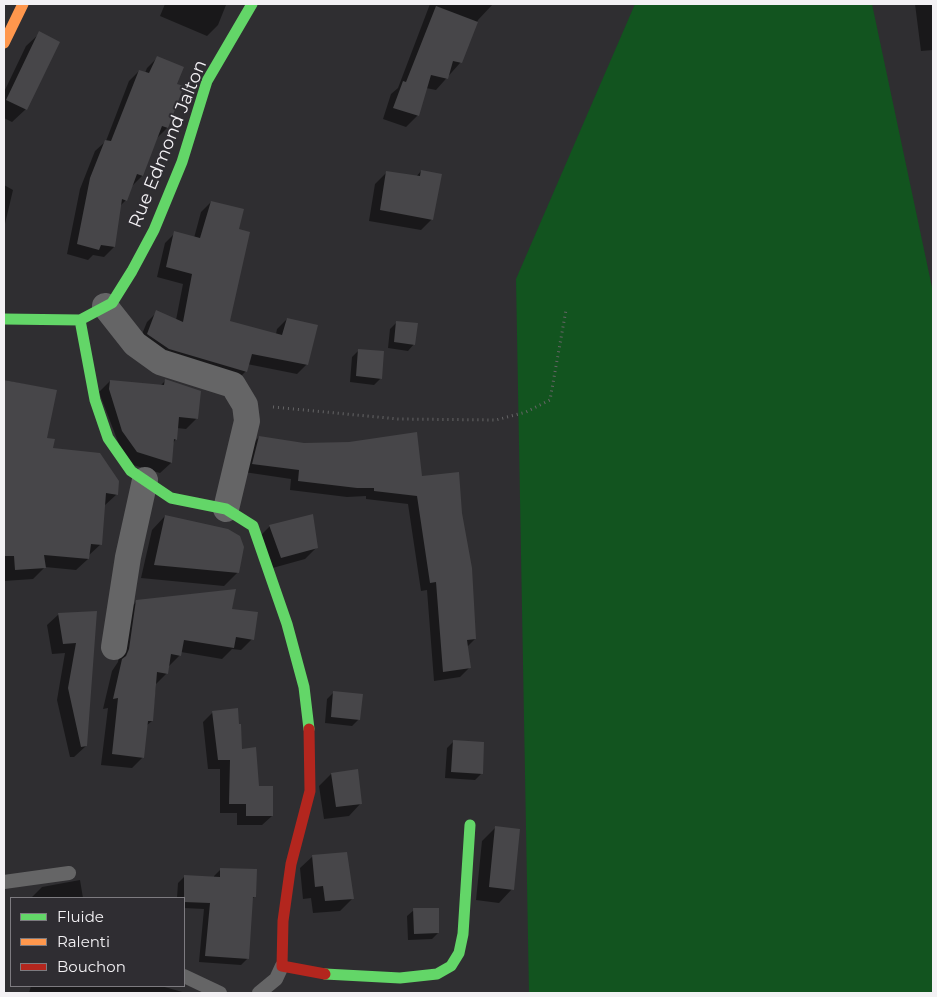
<!DOCTYPE html>
<html>
<head>
<meta charset="utf-8">
<style>
  body { margin:0 }
  #map { position:relative; width:937px; height:997px; overflow:hidden; background:#2f2e31; font-family:Montserrat,sans-serif }
  canvas { display:block }
  .frame { position:absolute; inset:0; border:5px solid #f3f1f4; pointer-events:none }
  .legend { position:absolute; left:10px; top:897px; width:175px; height:90px; box-sizing:border-box; background:#2f2d32; border:1px solid #7d7b80; margin:0; padding:6px 9px; list-style:none; font-size:15px; color:#f3f1f4 }
  .legend li { display:flex; align-items:center; gap:10px; height:25px }
  .legend b { width:25px; border:1px solid #7d7b80 }
</style>
</head>
<body>
<div id="map">
<canvas width="937" height="997"></canvas>
<div class="frame"></div>
<ul class="legend">
<li><b style="height:6px;background:#63d668"></b>Fluide</li>
<li><b style="height:6px;background:#ff974d"></b>Ralenti</li>
<li><b style="height:6px;background:#b3261e"></b>Bouchon</li>
</ul>
</div>
<script>
const ctx = document.querySelector('canvas').getContext('2d');
ctx.lineJoin = 'round';
function fill(path, color) { ctx.fillStyle = color; ctx.fill(path, 'evenodd'); }
const poly = rows => new Path2D(rows.map(r => 'M' + r).join(''));
function trace(path, color, width, dash) { ctx.strokeStyle = color; ctx.lineWidth = width; ctx.lineCap = dash ? 'butt' : 'round'; ctx.setLineDash(dash || []); ctx.stroke(path); }
function drawText(font, color, halo, rows, align = 'center') {
  ctx.font = font + ' Montserrat,sans-serif'; ctx.lineWidth = 4; ctx.setLineDash([]); ctx.textBaseline = 'middle'; ctx.strokeStyle = halo; ctx.fillStyle = color; for (const [text, x, y, turn = 0] of rows) {
    ctx.save(); ctx.translate(x, y); ctx.rotate((+turn || 0) * Math.PI / 180); ctx.textAlign = isNaN(turn) ? turn : align; if (halo) ctx.strokeText(text, 0, 0); ctx.fillText(text, 0, 0); ctx.restore();
  }
}
const green = poly([
  [635,4,872,4,933,292,933,993,529,993,516,279]
]);
const shadow = poly([
  [165,4,223,4,226,5,218,25,207,36,160,16],
  [430,4,493,4,478,20,460,63,436,90,426,88,418,115,406,127,383,119,391,94,398,88],
  [915,4,933,4,933,50,921,51],
  [40,33,26,109,12,122,4,118,4,92,26,46],
  [157,58,176,85,167,128,157,138,142,176,132,186,126,200,119,207,114,247,104,257,93,255,88,260,67,254,80,189,95,151,106,141,129,81,139,71,145,73,147,68],
  [421,171,432,219,421,230,369,221,375,184,387,172,416,177],
  [4,185,13,190,4,228],
  [211,202,238,230,228,322,276,334,277,329,287,319,307,364,297,374,247,364,246,371,236,381,138,344,147,322,157,312,176,320,183,284,157,277,165,243,175,233,194,238,201,212],
  [397,322,414,344,408,351,388,348,390,329],
  [359,350,381,378,374,385,350,382,352,357],
  [4,380,56,391,45,439,52,450,117,494,104,506,101,544,88,556,88,559,76,570,45,567,33,579,4,581],
  [110,381,160,386,165,381,197,418,186,429,177,428,176,439,173,443,171,463,160,473,126,463,99,392],
  [259,437,421,478,475,639,467,647,469,668,460,677,434,681,427,590,421,591,408,504,366,499,366,496,347,497,290,490,291,479,244,472,250,447],
  [165,516,238,572,224,586,141,578,152,530],
  [270,526,316,548,305,559,269,569,258,538],
  [137,601,231,610,252,639,241,650,232,649,222,659,181,652,180,655,169,666,167,673,156,684,152,721,146,726,143,757,132,768,101,765,108,708,103,709,112,671,118,662,126,613],
  [96,612,86,746,74,757,70,757,57,700,65,653,52,654,47,625,59,614],
  [334,692,359,719,352,726,325,723,327,699],
  [213,712,241,750,272,816,262,825,237,825,237,813,220,813,220,769,208,769,203,722],
  [454,741,481,774,475,780,445,778,447,748],
  [357,770,361,803,349,816,324,819,319,786,331,774],
  [495,828,512,889,499,903,476,900,482,841],
  [313,856,352,899,340,911,313,913,311,898,303,899,300,868],
  [221,869,255,896,252,899,248,958,241,965,199,962,204,909,184,908,184,898,177,898,178,883,184,877,214,878,214,876],
  [80,880,83,898,31,898,42,887],
  [414,910,438,933,432,939,408,940,407,916],
  [31,986,161,986,186,993,29,993]
]);
const building = poly([
  [436,6,478,22,462,63,453,61,448,79,431,75,419,116,393,108,403,81,406,82],
  [39,31,60,42,27,110,6,100],
  [157,56,184,67,177,84,184,86,168,128,162,126,143,176,137,174,127,201,122,199,115,247,101,245,99,250,77,244,90,178,105,140,111,141,139,70,149,73],
  [421,170,442,174,433,220,380,210,386,171,420,176],
  [211,201,244,209,239,229,250,232,230,321,282,335,287,318,318,325,308,365,252,354,247,372,169,349,147,334,156,310,183,322,192,274,166,267,174,231,200,238],
  [396,321,418,323,415,345,394,342],
  [358,349,384,351,382,379,356,376],
  [165,379,201,391,198,419,179,417,177,440,174,439,172,463,137,452,122,431,109,389,110,380,164,385],
  [4,380,57,390,47,438,55,439,53,448,100,453,119,481,118,495,106,493,102,545,91,544,89,559,44,555,46,568,15,570,14,556,4,556],
  [417,432,422,476,459,472,462,513,472,568,476,639,467,640,471,668,443,672,436,582,430,583,417,496,374,491,374,488,357,488,298,481,299,470,252,464,259,436,304,443,349,442],
  [313,514,318,548,281,558,269,525],
  [165,515,228,529,240,536,244,547,239,573,154,565],
  [236,589,232,609,258,612,254,640,236,637,234,648,184,640,181,656,171,654,168,674,157,672,153,721,148,721,144,758,112,754,118,698,113,699,122,659,126,656,129,649,136,600],
  [97,611,87,746,81,747,68,688,76,643,63,644,58,613],
  [333,691,363,694,360,720,331,717],
  [238,708,239,724,241,724,242,749,256,747,259,786,273,786,273,816,246,816,246,804,229,804,230,760,218,760,212,711],
  [453,740,484,742,483,774,451,772],
  [358,769,362,804,336,807,331,773],
  [495,826,520,829,514,890,489,887],
  [347,852,354,899,325,901,323,886,315,887,312,855],
  [220,868,257,869,256,897,253,897,249,959,205,956,210,903,184,902,184,875,220,877],
  [413,908,439,908,439,933,414,934]
]);
const path = poly([
  [273,407,398,419,496,420,526,412,550,400,566,310]
]);
const lane = poly([
  [4,882,69,873],
  [184,976,220,993],
  [259,993,276,979,282,966]
]);
const street = poly([
  [105,306,135,344,160,362,233,385,245,405,247,421,226,509],
  [114,647,128,557,145,480]
]);
const fast = poly([
  [4,319,80,320,112,303,132,271,154,230,182,162,207,81,252,4],
  [80,320,95,400,108,438,131,471,171,498,226,509,253,526,287,624,304,687,309,729],
  [325,974,400,978,437,974,451,966,459,953,463,934,470,825]
]);
const slow = poly([
  [4,43,23,4]
]);
const jam = poly([
  [309,729,310,791,291,864,283,921,282,966,325,974]
]);
const streetNames = [
  ["Rue Edmond Jalton",168,144,-68]
];
fill(green, '#12541f');
fill(shadow, '#0007');
fill(building, '#474649');
trace(path, '#656566', 3, [1, 4]);
trace(lane, '#656566', 14);
trace(street, '#656566', 26);
trace(fast, '#63d668', 11);
trace(slow, '#ff974d', 11);
trace(jam, '#b3261e', 11);
drawText('18px', '#f3f1f4', '#2f2d32', streetNames);
</script>
</body>
</html>
